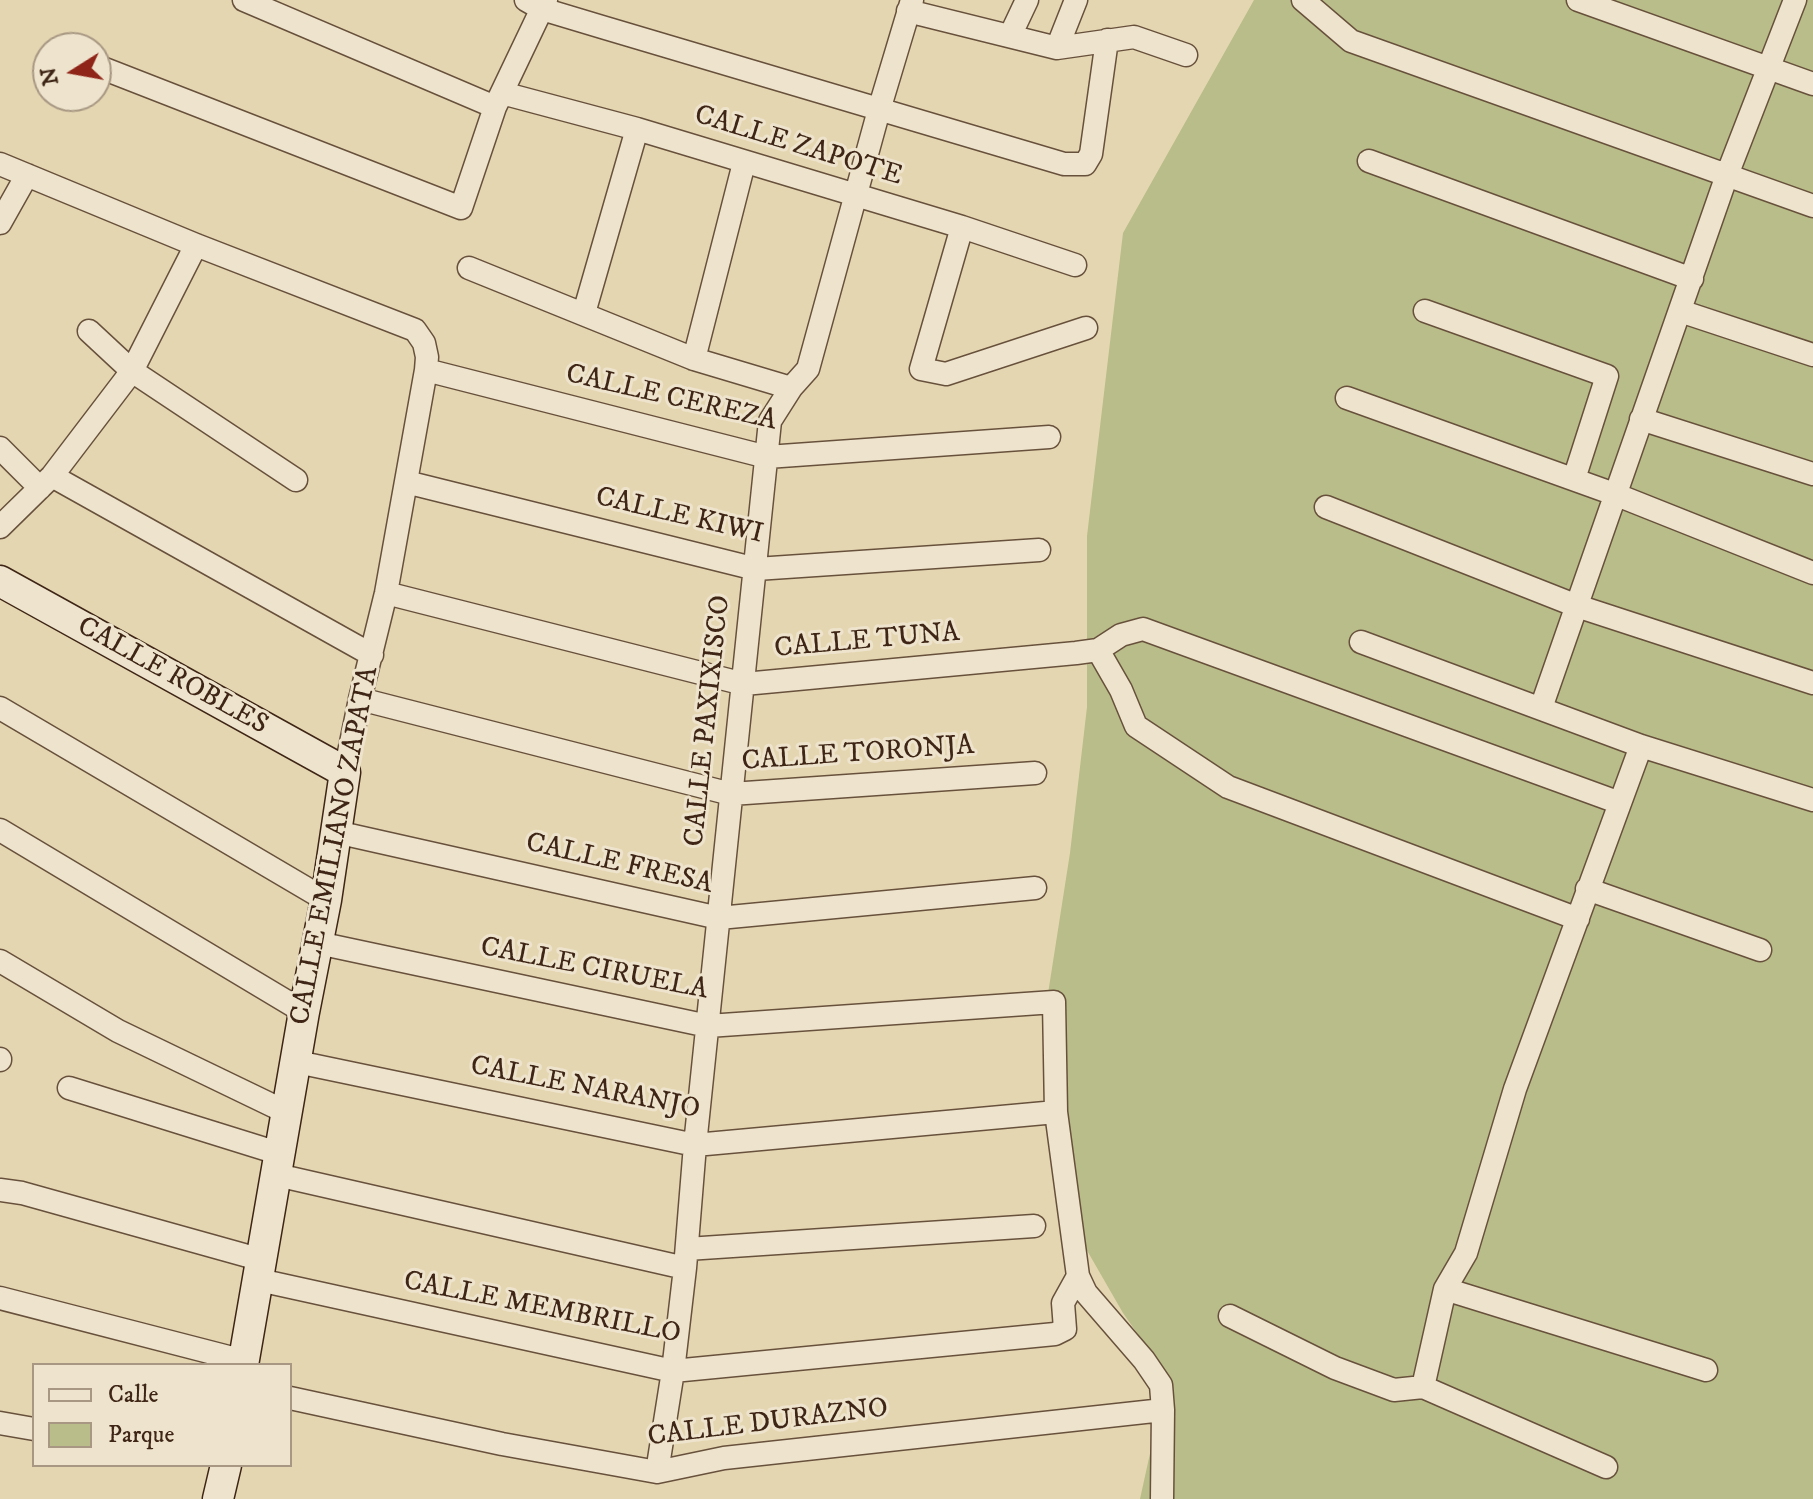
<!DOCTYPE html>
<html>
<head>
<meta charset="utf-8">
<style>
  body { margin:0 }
  #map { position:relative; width:1813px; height:1499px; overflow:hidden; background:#e5d6b2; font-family:"IM FELL DW Pica",serif }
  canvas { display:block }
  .legend { position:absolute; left:32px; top:1363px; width:260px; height:104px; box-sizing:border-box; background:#eee4cd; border:2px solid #a89883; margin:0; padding:10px 14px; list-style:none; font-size:24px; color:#3e2515 }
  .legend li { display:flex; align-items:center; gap:16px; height:40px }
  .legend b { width:40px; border:2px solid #a89883 }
  .north { position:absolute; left:32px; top:32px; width:80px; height:80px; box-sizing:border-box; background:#eee4cd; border:2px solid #a89883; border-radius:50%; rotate:259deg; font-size:22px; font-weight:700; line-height:32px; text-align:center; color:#3e2515 }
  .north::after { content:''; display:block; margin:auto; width:28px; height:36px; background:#8f2418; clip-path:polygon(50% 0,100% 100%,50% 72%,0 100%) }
</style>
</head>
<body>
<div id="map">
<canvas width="1813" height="1499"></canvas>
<ul class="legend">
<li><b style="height:10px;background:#eee4cd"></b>Calle</li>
<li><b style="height:22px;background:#b8bd89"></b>Parque</li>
</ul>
<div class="north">N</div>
</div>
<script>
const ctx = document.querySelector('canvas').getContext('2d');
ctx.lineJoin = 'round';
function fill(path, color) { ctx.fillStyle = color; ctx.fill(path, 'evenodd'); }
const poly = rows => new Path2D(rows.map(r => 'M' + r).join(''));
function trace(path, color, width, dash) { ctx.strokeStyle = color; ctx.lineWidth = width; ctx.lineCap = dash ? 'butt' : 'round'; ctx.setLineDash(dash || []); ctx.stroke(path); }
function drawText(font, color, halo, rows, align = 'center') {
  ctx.font = font + ' "IM FELL DW Pica",serif'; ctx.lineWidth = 6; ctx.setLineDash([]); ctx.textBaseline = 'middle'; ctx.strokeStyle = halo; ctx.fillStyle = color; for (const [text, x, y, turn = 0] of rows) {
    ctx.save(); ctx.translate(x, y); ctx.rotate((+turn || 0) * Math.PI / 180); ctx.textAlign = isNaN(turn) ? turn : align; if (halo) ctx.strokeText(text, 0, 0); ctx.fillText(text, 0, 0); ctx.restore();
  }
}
const green = poly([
  [1254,0,1813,0,1813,1499,1140,1499,1167,1376,1123,1313,1081,1240,1047,1000,1070,853,1087,707,1087,536,1123,233]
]);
const minor = poly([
  [244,0,495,107],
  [526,0,542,9,602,27,1064,164,1085,164,1091,154,1107,40],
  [1303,0,1351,41,1813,206],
  [1578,0,1813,84],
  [908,11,1057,48,1134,37,1186,55],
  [1010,36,1027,0],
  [1057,48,1076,0],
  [102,68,461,208,495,107,546,0],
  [502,93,637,129,962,227,1075,265],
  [1369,161,1692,279],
  [0,164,196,245,415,330,424,343,427,357,426,370,386,593,360,699,345,772],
  [0,223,27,175],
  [962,227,921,369,946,374,1086,328],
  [469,268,694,359,791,388],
  [1425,311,1607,376,1574,479],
  [1680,311,1813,355],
  [584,313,637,129],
  [89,331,132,371,296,480],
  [694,359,744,163],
  [426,370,767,457,1049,437],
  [1347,398,1617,495,1813,573],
  [1641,419,1813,474],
  [0,448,40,488],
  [52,476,372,655],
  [406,482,756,569,1039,550],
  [1326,507,1577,606,1813,683],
  [0,527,52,476,132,371,196,245],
  [386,593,744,684,1076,653,1098,650,1121,635,1143,629,1620,803],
  [1361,642,1641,746,1813,800],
  [1098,650,1121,690,1136,726,1228,787,1578,919],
  [360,699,731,794,1035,773],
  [0,708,326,900],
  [1541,708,1727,175,1795,0],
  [0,830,304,1012],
  [336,832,719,918,1035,888],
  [1587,889,1760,950],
  [318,943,708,1026,1054,1002,1056,1112,1078,1276,1086,1293,1144,1360,1161,1385,1163,1410,1162,1499],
  [0,961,118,1031,288,1113],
  [0,1060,0,1059],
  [297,1062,695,1145,1056,1112],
  [69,1088,281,1154],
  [277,1175,685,1268],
  [0,1190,22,1193,262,1260],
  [687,1249,1034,1226],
  [259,1280,673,1371,1055,1334,1065,1329,1063,1303,1078,1276],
  [1445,1289,1706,1370],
  [0,1298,244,1361],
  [1230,1316,1335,1368,1394,1390,1423,1387,1606,1467],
  [1423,1387,1445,1289,1466,1253,1515,1089,1641,746],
  [290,1398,502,1444,657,1472,724,1458,1163,1410],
  [0,1423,34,1429],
  [657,1472,673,1371,685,1268,695,1145,770,421,791,388,808,369,879,110,912,0]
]);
const secondary = poly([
  [0,581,345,772,326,900,304,1012,243,1365],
  [218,1499,226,1465]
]);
const streetNames = [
  ["CALLE ZAPOTE",798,147,17],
  ["CALLE CEREZA",671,399,13],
  ["CALLE KIWI",679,517,13],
  ["CALLE TUNA",867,642,-5],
  ["CALLE ROBLES",172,677,29],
  ["CALLE PAXIXISCO",709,721,-84],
  ["CALLE TORONJA",858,755,-4],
  ["CALLE EMILIANO ZAPATA",336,846,-79],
  ["CALLE FRESA",619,865,13],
  ["CALLE CIRUELA",594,970,11],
  ["CALLE NARANJO",585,1089,11],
  ["CALLE MEMBRILLO",542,1309,11],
  ["CALLE DURAZNO",768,1424,-7]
];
fill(green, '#b8bd89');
trace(minor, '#68513c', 25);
trace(secondary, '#3e2515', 33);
trace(minor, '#eee4cd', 22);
trace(secondary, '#eee4cd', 30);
drawText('28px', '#3e2515', '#eee4cd', streetNames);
</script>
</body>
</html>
